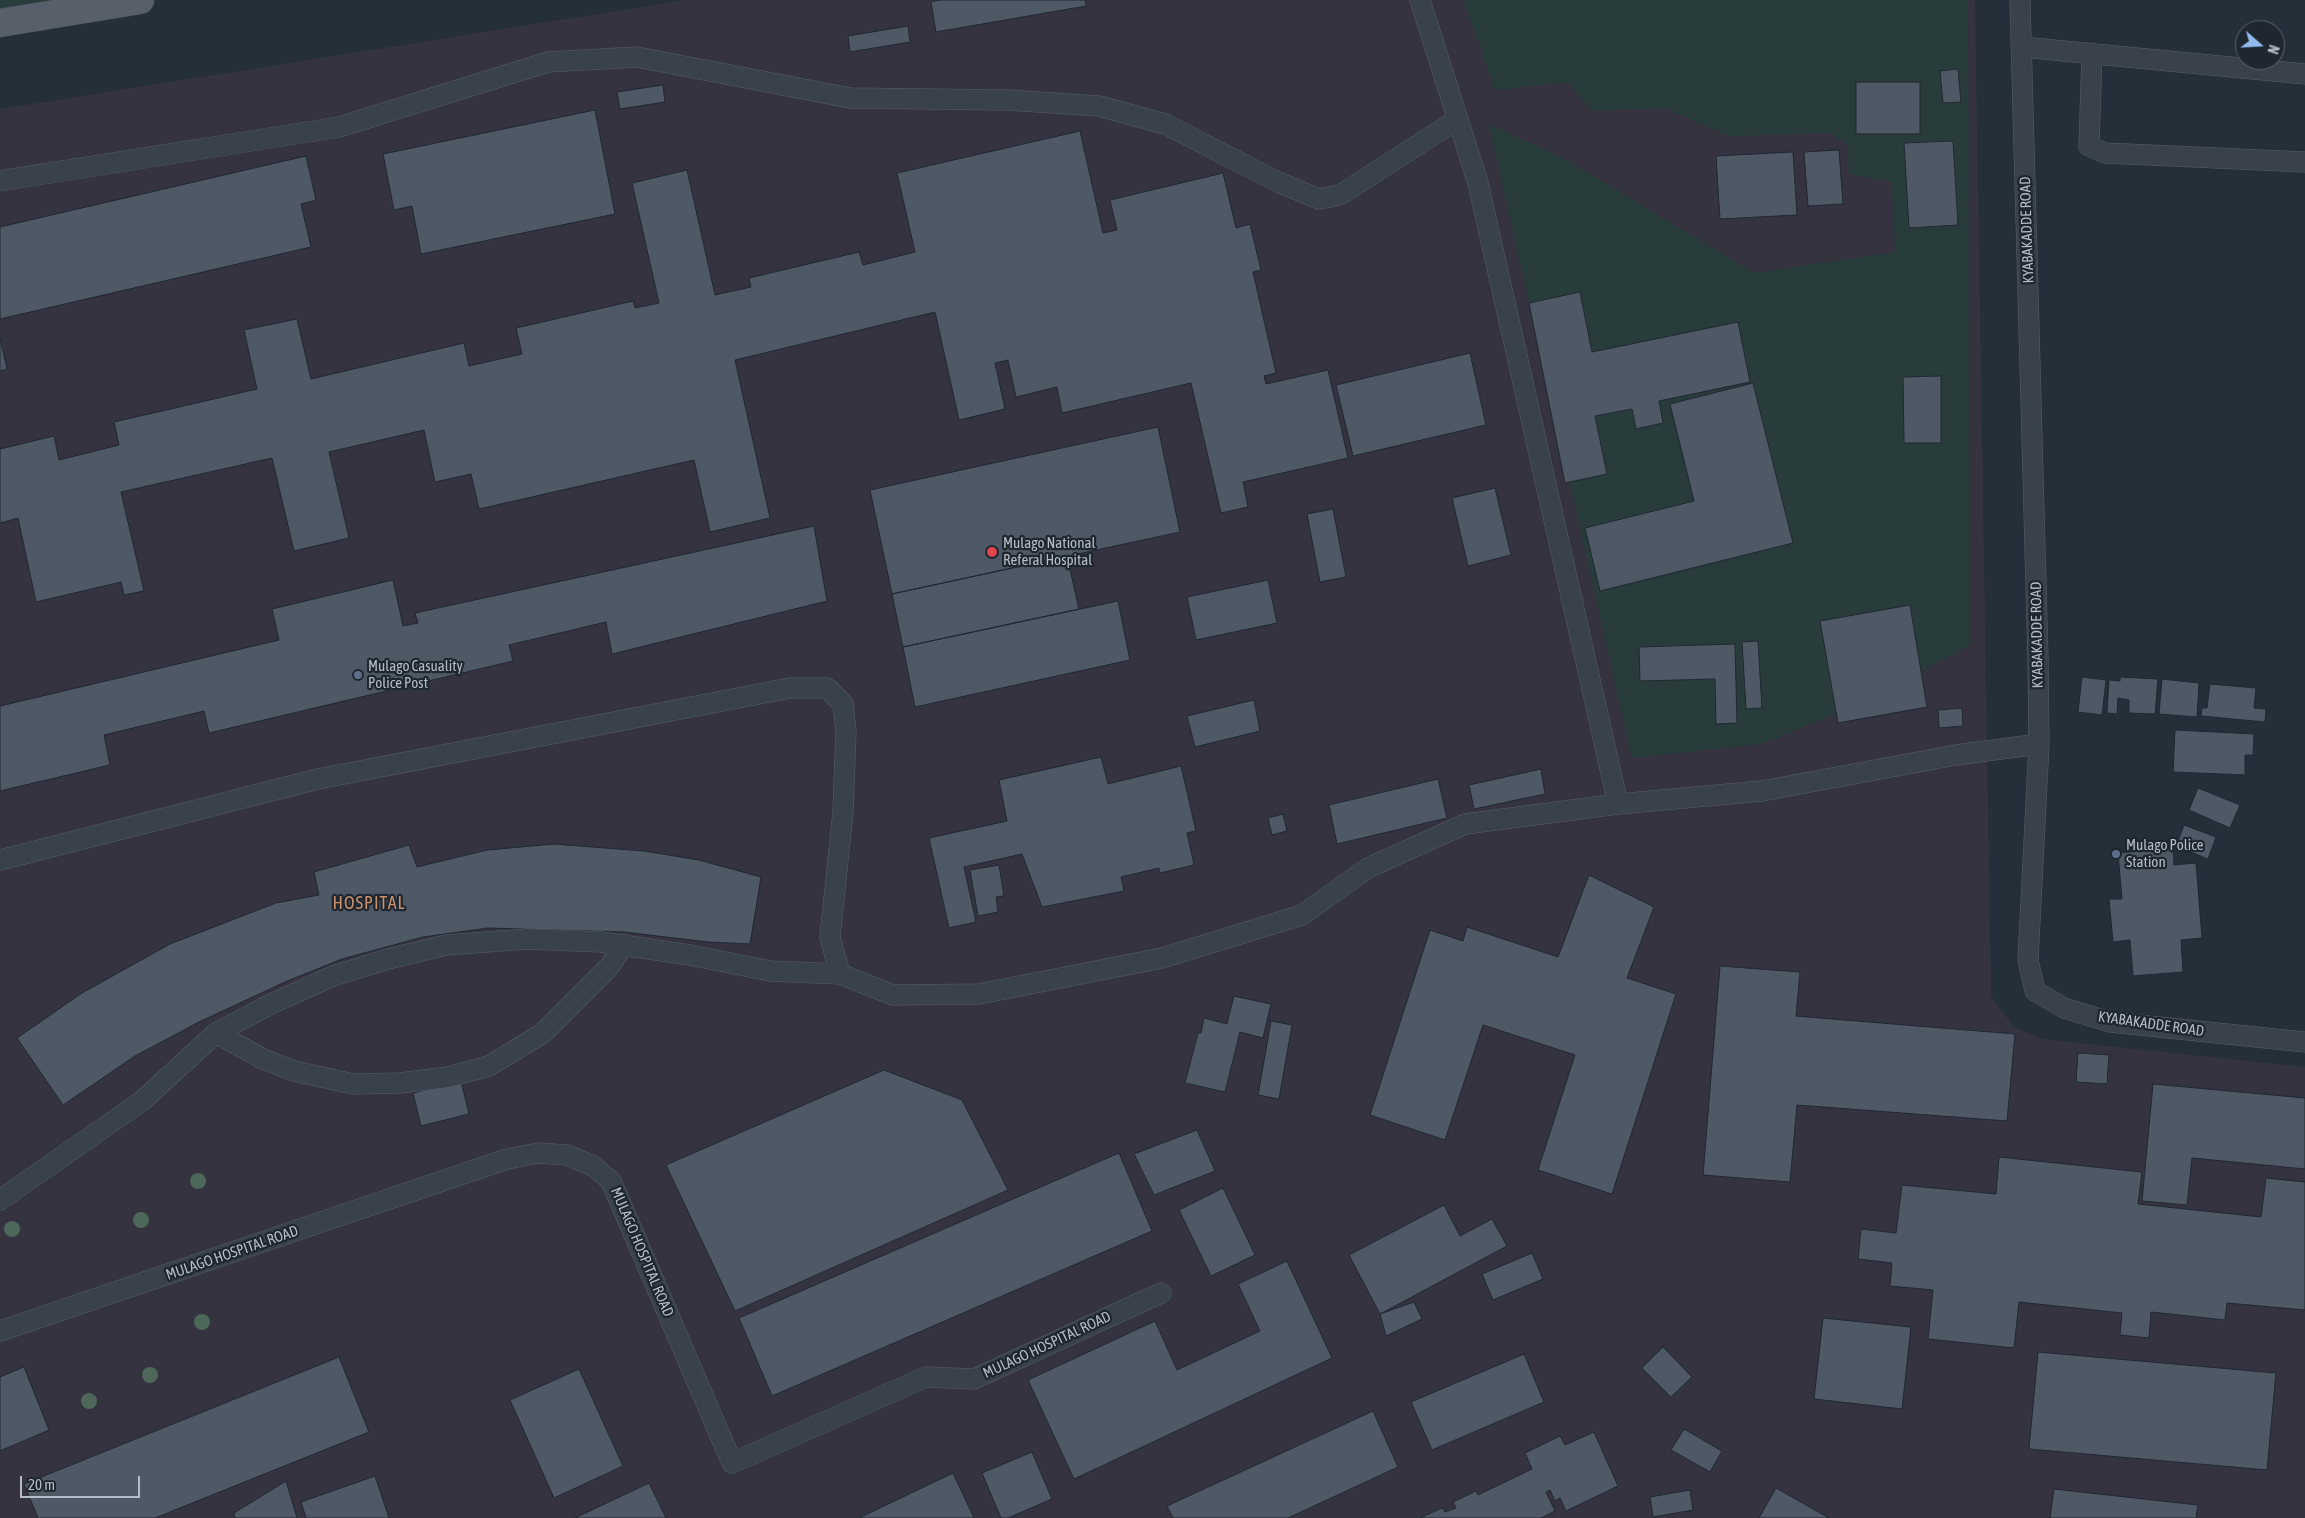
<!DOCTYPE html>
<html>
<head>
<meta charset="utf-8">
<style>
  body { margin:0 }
  #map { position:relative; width:2305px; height:1518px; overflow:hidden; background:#252f3a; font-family:"Asap Condensed",sans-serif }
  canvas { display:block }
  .north { position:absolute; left:2235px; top:20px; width:50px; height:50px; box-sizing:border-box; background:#1e262f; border:1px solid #5a626b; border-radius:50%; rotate:109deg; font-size:14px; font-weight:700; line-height:20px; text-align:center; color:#b4bcc6 }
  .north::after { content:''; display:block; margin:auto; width:18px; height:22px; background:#91b9ee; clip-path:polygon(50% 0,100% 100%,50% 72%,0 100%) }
  .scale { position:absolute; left:20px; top:1476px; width:120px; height:22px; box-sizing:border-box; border:2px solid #b4bcc6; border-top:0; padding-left:6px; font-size:15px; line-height:18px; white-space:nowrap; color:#b4bcc6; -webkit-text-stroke:4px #1e262f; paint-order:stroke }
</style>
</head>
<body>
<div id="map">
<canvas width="2305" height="1518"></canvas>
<div class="north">N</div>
<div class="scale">20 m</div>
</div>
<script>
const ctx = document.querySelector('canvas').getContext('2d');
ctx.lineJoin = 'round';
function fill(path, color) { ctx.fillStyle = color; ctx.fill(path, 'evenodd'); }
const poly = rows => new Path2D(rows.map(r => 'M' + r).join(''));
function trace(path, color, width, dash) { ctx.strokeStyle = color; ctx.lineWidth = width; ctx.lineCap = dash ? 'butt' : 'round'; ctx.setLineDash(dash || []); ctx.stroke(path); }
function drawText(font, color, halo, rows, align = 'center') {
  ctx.font = font + ' "Asap Condensed",sans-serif'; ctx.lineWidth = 4.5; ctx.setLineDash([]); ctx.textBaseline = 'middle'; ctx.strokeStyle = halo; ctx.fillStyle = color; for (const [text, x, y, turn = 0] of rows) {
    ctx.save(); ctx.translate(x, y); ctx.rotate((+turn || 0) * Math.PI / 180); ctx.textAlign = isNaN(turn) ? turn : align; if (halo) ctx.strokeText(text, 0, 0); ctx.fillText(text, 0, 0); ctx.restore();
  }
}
const medical = poly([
  [685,0,1975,0,1991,996,2014,1027,2043,1039,2305,1067,2305,1518,0,1518,0,109]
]);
const green = poly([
  [0,0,52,0,0,9],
  [1464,0,1968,0,1970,645,1862,703,1762,744,1632,758,1489,124,1565,159,1754,273,1895,252,1892,182,1849,174,1847,144,1831,133,1729,136,1665,108,1592,111,1568,82,1495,90]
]);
const building = poly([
  [939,0,1085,0,1086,6,936,32,931,2,939,0],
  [908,26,910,42,850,52,848,36,908,26],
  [1958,69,1961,102,1943,103,1940,71,1958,69],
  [1856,82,1920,82,1920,134,1856,134,1856,82],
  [663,85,665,102,620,109,617,92,663,85],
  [595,110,615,214,421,254,412,206,394,210,383,154,595,110],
  [1080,131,1103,233,1117,230,1110,200,1223,173,1236,228,1250,224,1261,270,1253,272,1276,373,1264,376,1266,384,1328,370,1348,458,1243,482,1248,507,1221,513,1191,383,1062,413,1057,387,1016,397,1008,360,995,363,1005,409,959,420,935,312,735,360,770,518,710,532,694,460,479,509,471,474,435,482,424,430,329,452,349,538,294,551,272,458,121,492,144,591,124,595,121,582,36,602,18,518,0,523,0,449,54,436,59,460,119,445,114,422,257,389,244,330,297,319,311,379,464,343,469,366,522,354,516,328,633,301,635,308,659,303,632,183,687,170,715,295,751,287,749,278,859,252,863,265,915,252,897,173,1080,131],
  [1953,141,1958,225,1909,228,1904,143,1953,141],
  [1839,150,1843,204,1808,206,1804,152,1839,150],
  [1793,152,1797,215,1720,219,1716,156,1793,152],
  [306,156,316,200,301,204,311,247,0,319,0,227,306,156],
  [1580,292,1592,352,1738,322,1750,382,1659,401,1663,423,1636,429,1632,409,1595,416,1607,474,1565,483,1529,303,1580,292],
  [0,338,7,369,0,371,0,338],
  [1470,353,1486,425,1353,456,1336,385,1470,353],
  [1941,376,1941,443,1904,443,1903,377,1941,376],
  [1753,383,1793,543,1600,591,1585,528,1694,501,1670,404,1753,383],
  [1158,427,1180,532,892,594,870,490,1158,427],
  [1495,488,1511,555,1468,566,1452,498,1495,488],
  [1333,509,1346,577,1320,582,1307,514,1333,509],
  [814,526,827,601,612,654,606,622,509,645,513,661,209,733,204,711,104,735,110,765,0,791,0,706,279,640,272,609,393,580,403,626,418,623,415,613,814,526],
  [1067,556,1079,609,903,647,892,594,1067,556],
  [1268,580,1277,623,1196,640,1187,597,1268,580],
  [1118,601,1130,660,915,707,903,647,1118,601],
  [1910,605,1927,707,1838,723,1820,621,1910,605],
  [1758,641,1762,708,1746,709,1742,642,1758,641],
  [1735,644,1737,723,1716,724,1715,679,1640,681,1639,647,1735,644],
  [2082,677,2106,680,2102,715,2078,712,2082,677],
  [2120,677,2158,679,2155,714,2129,713,2129,700,2118,698,2117,714,2107,713,2109,680,2120,681,2120,677],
  [2162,679,2199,683,2197,717,2159,714,2162,679],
  [2210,684,2256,688,2254,708,2266,709,2265,722,2201,716,2202,708,2207,708,2210,684],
  [1254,700,1260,731,1195,747,1187,716,1254,700],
  [1962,708,1963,726,1939,728,1938,710,1962,708],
  [2175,730,2254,734,2253,755,2245,755,2245,775,2173,772,2175,730],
  [1101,757,1108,784,1181,766,1196,831,1187,833,1194,865,1160,873,1159,868,1121,877,1124,891,1042,907,1022,854,964,867,976,922,949,928,929,838,1007,821,999,780,1101,757],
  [1541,769,1545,794,1474,809,1469,785,1541,769],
  [1438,779,1447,818,1337,844,1329,805,1438,779],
  [2198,788,2240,805,2230,828,2189,810,2198,788],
  [1283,814,1287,831,1272,835,1268,818,1283,814],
  [2184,825,2216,837,2208,859,2176,846,2184,825],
  [554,844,644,851,699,860,761,877,750,944,708,942,624,932,488,928,423,937,342,959,285,982,199,1022,135,1056,63,1105,17,1038,82,993,170,944,276,903,319,895,314,872,409,845,417,867,487,850,554,844],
  [2173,848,2174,865,2196,863,2202,938,2181,940,2183,972,2133,976,2130,940,2113,942,2109,899,2122,899,2118,853,2173,848],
  [999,865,1004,896,996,897,998,912,978,916,970,870,999,865],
  [1589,875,1654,907,1627,978,1676,994,1612,1194,1538,1170,1575,1055,1483,1025,1445,1140,1370,1115,1430,930,1463,941,1467,927,1558,957,1589,875],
  [1720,966,1800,972,1796,1016,2015,1034,2007,1121,1797,1105,1790,1182,1703,1175,1720,966],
  [1234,996,1271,1004,1263,1038,1240,1032,1225,1092,1185,1083,1198,1033,1201,1033,1204,1018,1227,1024,1234,996],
  [1271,1021,1292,1025,1279,1099,1258,1095,1271,1021],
  [2078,1053,2109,1055,2107,1084,2076,1082,2078,1053],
  [884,1070,962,1100,1008,1190,735,1311,666,1165,884,1070],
  [461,1081,469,1114,421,1126,413,1093,461,1081],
  [2153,1084,2305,1098,2305,1169,2192,1158,2187,1205,2142,1201,2153,1084],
  [1197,1130,1215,1171,1154,1195,1134,1154,1197,1130],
  [1119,1153,1152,1231,772,1396,739,1318,1119,1153],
  [1999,1157,2142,1172,2138,1204,2261,1217,2266,1178,2305,1182,2305,1310,2227,1303,2225,1320,2151,1312,2149,1338,2120,1335,2122,1313,2019,1302,2014,1348,1928,1339,1933,1290,1890,1286,1892,1263,1858,1259,1861,1229,1896,1233,1902,1185,1996,1194,1999,1157],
  [1223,1188,1255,1255,1211,1276,1179,1210,1223,1188],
  [1444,1205,1460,1236,1492,1219,1507,1246,1380,1314,1349,1255,1444,1205],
  [1532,1253,1543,1279,1493,1300,1482,1274,1532,1253],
  [1287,1261,1332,1358,1074,1479,1028,1380,1155,1321,1177,1370,1260,1331,1238,1284,1287,1261],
  [1414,1302,1422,1319,1386,1336,1380,1314,1414,1302],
  [1823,1318,1911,1327,1902,1409,1814,1399,1823,1318],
  [1663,1347,1692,1377,1671,1397,1642,1368,1663,1347],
  [2038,1352,2276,1373,2267,1470,2029,1449,2038,1352],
  [1524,1354,1544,1402,1432,1450,1411,1402,1524,1354],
  [339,1357,369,1432,155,1518,38,1518,24,1484,339,1357],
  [24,1367,49,1430,0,1451,0,1377,24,1367],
  [579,1369,623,1466,554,1498,510,1400,579,1369],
  [1373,1411,1398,1467,1288,1518,1173,1518,1167,1506,1373,1411],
  [1684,1429,1722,1451,1710,1472,1671,1450,1684,1429],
  [1594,1432,1618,1486,1566,1511,1560,1498,1555,1501,1550,1490,1546,1492,1555,1511,1541,1518,1420,1518,1442,1508,1445,1512,1456,1508,1453,1502,1476,1491,1478,1495,1532,1469,1525,1453,1560,1436,1565,1445,1594,1432],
  [1032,1452,1052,1499,1008,1518,1001,1518,982,1473,1032,1452],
  [953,1473,974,1518,859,1518,953,1473],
  [375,1476,389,1518,306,1518,301,1502,375,1476],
  [286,1481,297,1518,235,1518,234,1513,286,1481],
  [649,1483,666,1518,575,1518,649,1483],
  [1776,1488,1829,1518,1759,1518,1776,1488],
  [2054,1489,2198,1505,2196,1518,2050,1518,2054,1489],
  [1690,1490,1693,1510,1653,1517,1650,1497,1690,1490]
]);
const lane = poly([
  [1420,0,1478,183,1618,804,1762,791,1956,755,2039,744],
  [2020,0,2038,658,2039,744,2028,960,2035,991,2064,1008,2110,1022,2305,1042],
  [2022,47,2305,74],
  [2092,53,2089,146,2105,153,2305,162],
  [0,181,339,127,548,62,637,57,850,98,1007,100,1099,106,1165,124,1278,182,1319,199,1340,195,1458,119],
  [0,860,318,779,790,688,827,688,843,704,846,731,843,812,830,937,840,974,893,995,979,994,1162,958,1302,915,1368,868,1465,824,1618,804],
  [216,1033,273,1003,333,976,388,959,446,945,527,939,601,942,690,955,770,971,840,974],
  [0,1200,142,1101,216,1033,263,1059,294,1071,353,1084,400,1083,448,1077,489,1066,543,1033,610,966,624,944],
  [0,1331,507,1159,538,1153,567,1155,593,1166,611,1181,732,1463,926,1377,974,1379,1161,1293]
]);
const primary = poly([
  [0,23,140,0]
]);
const trees = [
  [198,1181],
  [141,1220],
  [12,1229],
  [202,1322],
  [150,1375],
  [89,1401]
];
const markers = [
  [992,552,6,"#e0444e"],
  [358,675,5,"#5c6f8a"],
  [2116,854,5,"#5c6f8a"]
];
const streetNames = [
  ["KYABAKADDE ROAD",2027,230,-92],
  ["KYABAKADDE ROAD",2037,635,-91],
  ["KYABAKADDE ROAD",2151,1024,8],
  ["MULAGO HOSPITAL ROAD",642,1252,67],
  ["MULAGO HOSPITAL ROAD",232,1253,-19],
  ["MULAGO HOSPITAL ROAD",1047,1345,-25]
];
const poiNames = [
  ["Mulago National",1003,543],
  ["Referal Hospital",1003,560],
  ["Mulago Casuality",368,666],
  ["Police Post",368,683],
  ["Mulago Police",2126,845],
  ["Station",2126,862]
];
const quarterNames = [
  ["HOSPITAL",369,903]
];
fill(medical, '#34333f');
fill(green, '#283c3c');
fill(building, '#4e5965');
trace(building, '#202831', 1);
trace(lane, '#575f68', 21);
trace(primary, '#424a53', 29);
trace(lane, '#39414b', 20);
trace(primary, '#57606a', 28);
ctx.fillStyle = '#4d675a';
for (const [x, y] of trees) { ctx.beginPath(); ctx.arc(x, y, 8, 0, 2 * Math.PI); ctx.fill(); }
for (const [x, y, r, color] of markers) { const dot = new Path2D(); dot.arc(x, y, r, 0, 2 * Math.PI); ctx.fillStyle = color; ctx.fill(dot); trace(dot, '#1e262f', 2); }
drawText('15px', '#b4bcc6', '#1e262f', streetNames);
drawText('15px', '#b4bcc6', '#1e262f', poiNames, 'left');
ctx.letterSpacing = '1px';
drawText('18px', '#ca916b', '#1e262f', quarterNames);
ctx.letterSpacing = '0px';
</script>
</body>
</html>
